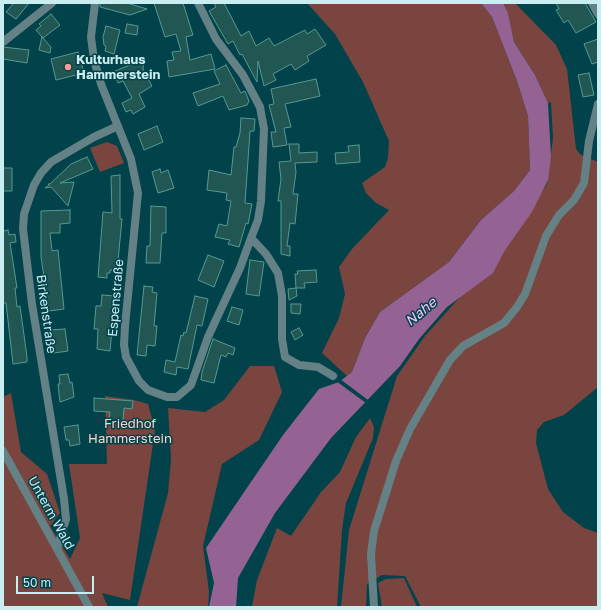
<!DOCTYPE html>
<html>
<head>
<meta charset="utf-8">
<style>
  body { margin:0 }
  #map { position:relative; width:601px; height:610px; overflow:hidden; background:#02434b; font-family:"Golos Text",sans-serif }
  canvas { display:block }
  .frame { position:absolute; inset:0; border:4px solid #caedf2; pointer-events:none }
  .scale { position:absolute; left:16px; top:576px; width:78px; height:18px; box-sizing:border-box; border:2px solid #caedf2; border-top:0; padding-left:5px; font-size:12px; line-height:14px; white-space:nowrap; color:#caedf2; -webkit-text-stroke:3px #02434b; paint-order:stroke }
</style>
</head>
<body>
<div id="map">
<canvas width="601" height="610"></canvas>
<div class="frame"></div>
<div class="scale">50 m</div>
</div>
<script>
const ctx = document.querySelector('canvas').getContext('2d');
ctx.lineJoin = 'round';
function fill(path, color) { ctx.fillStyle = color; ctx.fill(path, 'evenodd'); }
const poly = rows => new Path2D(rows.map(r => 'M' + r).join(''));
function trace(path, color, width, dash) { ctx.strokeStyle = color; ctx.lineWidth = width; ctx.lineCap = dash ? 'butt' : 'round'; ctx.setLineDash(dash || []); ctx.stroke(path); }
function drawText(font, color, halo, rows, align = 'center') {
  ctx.font = font + ' "Golos Text",sans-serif'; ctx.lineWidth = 3; ctx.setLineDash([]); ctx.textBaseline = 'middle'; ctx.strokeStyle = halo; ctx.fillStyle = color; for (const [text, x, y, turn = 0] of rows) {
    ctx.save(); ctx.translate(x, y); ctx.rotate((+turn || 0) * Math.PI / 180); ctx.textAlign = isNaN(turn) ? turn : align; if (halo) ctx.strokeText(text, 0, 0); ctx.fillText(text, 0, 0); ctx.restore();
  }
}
const green = poly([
  [307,3,481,3,492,17,517,81,528,116,530,170,514,191,481,220,449,262,380,312,365,338,352,372,347,376,322,353,339,318,345,294,339,267,352,249,389,210,376,203,366,193,362,183,385,167,388,158,389,141,363,82,335,34],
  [503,3,515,3,556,45,567,69,576,149,581,155,598,162,598,387,564,415,544,422,537,430,536,443,548,489,563,512,584,528,598,533,598,607,421,607,405,576,382,575,367,584,366,607,341,607,349,530,397,376,425,336,507,245,547,184,553,138,551,102,548,103,535,75,514,42,508,13],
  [107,142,117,146,124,163,100,172,90,148],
  [250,366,274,366,282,392,259,440,222,464,203,546,209,592,208,607,137,607,168,493,171,459,168,408,205,412,224,400],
  [11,393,21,452,47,474,60,513,50,526,70,559,80,538,69,464,107,464,105,396,134,400,148,404,155,430,130,600,102,593,108,607,3,607,3,397],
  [370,418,374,427,373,438,346,503,342,530,337,607,252,607,257,580,277,528,291,536,321,492,340,472,356,437],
  [404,578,417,607,382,607,378,583,386,579]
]);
const water = poly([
  [481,3,503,3,508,13,514,42,535,75,548,103,551,157,548,180,532,212,505,250,493,273,447,307,419,339,400,366,331,438,275,513,238,578,236,607,209,607,214,583,206,548,283,435,319,389,339,382,352,372,365,338,380,312,449,262,481,220,514,191,530,170,528,116,517,81,492,17]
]);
const pier = poly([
  [340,379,368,400,367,402,366,403,336,381]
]);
const building = poly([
  [14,3,29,3,16,19,6,12,14,3],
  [100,3,127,3,147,9,130,15,100,7,100,3],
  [154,3,183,3,193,35,186,37,190,60,211,54,215,69,169,77,167,61,174,60,172,52,181,51,176,34,165,37,154,3],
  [214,3,224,3,241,36,249,31,256,46,269,38,274,46,305,30,307,34,315,29,326,45,307,56,309,61,295,70,291,64,273,74,276,80,264,86,258,61,257,82,242,54,240,55,233,41,228,44,209,11,216,7,214,3],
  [556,3,585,3,596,22,576,33,568,20,564,23,556,10,559,9,556,3],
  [51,14,60,25,43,38,36,30,41,26,39,24,51,14],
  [127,24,138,26,137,35,125,33,127,24],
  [106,26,120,30,114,54,105,51,106,46,104,45,103,37,106,26],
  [42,37,51,47,50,53,39,50,42,37],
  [598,39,598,62,592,64,584,44,598,39],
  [3,47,29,50,27,63,3,59,3,47],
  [78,52,84,73,56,80,51,59,78,52],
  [144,59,143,69,152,86,139,94,145,107,133,114,131,110,126,112,122,103,132,98,123,81,118,83,113,72,144,59],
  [226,65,241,93,245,91,249,101,247,105,229,110,223,96,198,106,193,93,220,84,214,71,226,65],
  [589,73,594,95,583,97,578,75,589,73],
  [316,79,320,96,285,104,291,127,284,128,287,145,273,147,271,132,276,132,269,105,274,104,271,89,316,79],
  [241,118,255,119,254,131,250,131,245,203,252,204,248,224,246,223,239,247,228,244,230,240,215,237,219,224,227,226,231,201,226,200,227,193,207,190,209,170,231,175,234,147,236,147,240,133,241,118],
  [157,126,163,142,144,150,138,134,157,126],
  [289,144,299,144,299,153,317,152,317,162,295,163,296,172,293,194,298,194,295,224,290,223,287,246,290,246,290,256,281,254,281,201,278,201,281,179,279,162,291,161,289,144],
  [359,145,360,162,336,164,335,153,349,152,348,146,359,145],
  [87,157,93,169,60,183,74,182,68,206,51,187,45,188,49,185,48,184,50,184,71,164,87,157],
  [3,168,12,168,12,191,3,191,3,168],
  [160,169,161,173,168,170,174,188,158,193,152,172,160,169],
  [120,175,120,219,122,219,117,271,110,270,110,273,107,273,107,278,98,277,103,212,112,213,111,176,120,175],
  [151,206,166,207,166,233,162,233,160,263,146,263,147,246,150,246,151,206],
  [70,210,70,223,60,224,60,233,50,233,52,251,58,250,64,309,49,311,41,257,41,211,70,210],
  [8,230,9,235,15,234,16,242,10,243,17,288,15,288,17,307,20,306,27,357,27,362,13,364,6,303,3,303,3,231,8,230],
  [208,255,224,261,214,287,198,280,208,255],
  [250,260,264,262,259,296,246,294,250,260],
  [316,270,317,282,304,283,305,288,296,288,295,274,298,274,297,271,316,270],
  [144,286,153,287,152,292,157,293,154,326,157,326,155,346,147,345,146,356,137,355,144,286],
  [296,288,297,296,289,300,288,289,296,288],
  [102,295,115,296,110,351,97,349,98,329,94,329,96,306,101,306,102,295],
  [195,296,208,299,202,326,197,325,188,369,177,367,176,375,164,372,166,360,175,362,181,335,183,336,184,332,186,333,195,296],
  [291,304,301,304,300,314,291,313,291,304],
  [232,307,243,310,239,325,227,321,232,307],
  [299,328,303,335,295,340,291,332,299,328],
  [65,329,68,351,54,353,51,330,65,329],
  [213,339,235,348,233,355,228,353,226,357,221,355,214,383,201,380,202,372,213,339],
  [68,374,70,383,72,382,74,397,60,402,58,384,60,384,59,375,68,374],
  [94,398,133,401,132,409,124,408,123,422,109,420,110,412,94,411,94,398],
  [78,425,80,444,70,446,69,440,66,440,64,427,78,425]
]);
const street = poly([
  [95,3,91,37,94,60,101,84,131,159,138,193,125,326,124,345,126,357,139,381,148,390,167,397,177,397,191,385,208,337,240,268,251,238,258,220,261,201,264,129,260,107,243,75,216,39,198,3],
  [592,3,598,14],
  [3,42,52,3],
  [251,238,266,254,278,273,282,296,282,339,285,357,299,365,318,367,333,376],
  [3,451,89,607],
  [57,549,66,519,64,499,32,304,23,229,24,214,34,185,41,173,51,162,94,137,118,126],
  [374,607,371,554,374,531,396,461,410,429,450,360,463,346,504,323,517,307,525,294,546,236,559,215,574,200,584,183,589,141,598,104]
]);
const markers = [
  [68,67,4,"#f59c92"]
];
const poiNames = [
  ["Kulturhaus",76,60],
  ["Hammerstein",76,75]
];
const streetNames = [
  ["Espenstraße",116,298,-85],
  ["Birkenstraße",46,314,82],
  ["Unterm Wald",51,513,61]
];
const parkNames = [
  ["Friedhof",130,424],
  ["Hammerstein",130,439]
];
const waterNames = [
  ["Nahe",421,312,-40]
];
fill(green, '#7a453f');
fill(water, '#946394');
fill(pier, '#02434b');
fill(building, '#225652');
trace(building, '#529b93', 1);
trace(street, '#648185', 8);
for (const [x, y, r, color] of markers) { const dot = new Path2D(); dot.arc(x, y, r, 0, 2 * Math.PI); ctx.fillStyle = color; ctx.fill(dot); trace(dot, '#02434b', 1.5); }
drawText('bold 13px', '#caedf2', '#02434b', poiNames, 'left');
drawText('13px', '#caedf2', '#02434b', streetNames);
drawText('13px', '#fdd2cc', '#02434b', parkNames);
drawText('italic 14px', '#fbc1fa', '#02434b', waterNames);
</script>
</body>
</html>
